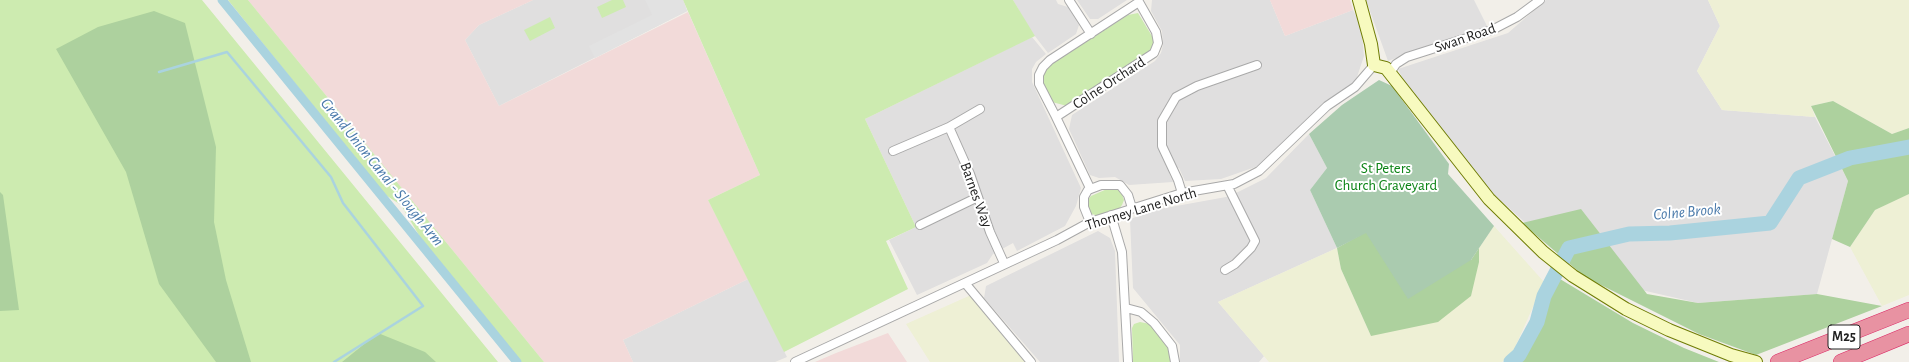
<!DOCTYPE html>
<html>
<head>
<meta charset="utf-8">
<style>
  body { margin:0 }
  canvas { display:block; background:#f2efe9 }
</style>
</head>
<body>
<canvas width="1909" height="362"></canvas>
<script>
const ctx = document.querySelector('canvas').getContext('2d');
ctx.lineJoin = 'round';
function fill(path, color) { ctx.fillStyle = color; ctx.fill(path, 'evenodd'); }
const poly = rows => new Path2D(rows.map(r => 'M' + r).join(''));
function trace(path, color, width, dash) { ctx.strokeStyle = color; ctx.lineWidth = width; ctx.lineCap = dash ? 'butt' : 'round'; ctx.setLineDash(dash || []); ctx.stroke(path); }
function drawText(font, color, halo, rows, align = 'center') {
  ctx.font = font + ' "Alegreya Sans",sans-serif'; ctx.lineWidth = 4; ctx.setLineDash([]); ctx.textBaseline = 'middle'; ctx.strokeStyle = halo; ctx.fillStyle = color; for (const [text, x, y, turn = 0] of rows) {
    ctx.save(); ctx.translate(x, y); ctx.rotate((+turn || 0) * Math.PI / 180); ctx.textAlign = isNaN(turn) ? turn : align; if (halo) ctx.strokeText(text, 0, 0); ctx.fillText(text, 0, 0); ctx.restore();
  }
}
const residential = poly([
  [533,0,683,0,687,11,499,106,465,40,479,25],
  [1013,0,1056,0,1058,4,1068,7,1079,25,1076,34,1048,53,1031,31],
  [1077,0,1127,0,1098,19,1090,19],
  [1152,0,1270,0,1285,36,1353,10,1361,26,1364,56,1356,80,1261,165,1221,179,1185,181,1179,168,1169,173,1173,182,1129,185,1115,177,1099,178,1090,175,1069,129,1072,115,1155,61,1161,53,1163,45,1162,31,1151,11],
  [1366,0,1474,0,1488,28,1434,44,1388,61],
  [1546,0,1708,0,1720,26,1697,71,1722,110,1815,117,1848,181,1817,294,1698,303,1585,277,1487,188,1404,81,1398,69,1508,33],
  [1032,37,1046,54,1036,62,1032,69,1032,82,1081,188,1076,206,1065,226,1017,251,1013,243,993,254,987,263,917,295,889,240,916,227,865,119],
  [1309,134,1327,168,1310,190,1337,248,1218,302,1264,356,1259,362,1180,362,1180,345,1133,288,1130,219,1160,209,1226,197,1236,193,1266,178],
  [1098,231,1110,238,1115,251,1119,362,1040,362,984,298,986,286],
  [748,279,787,357,775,362,633,362,623,340]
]);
const commercial = poly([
  [248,0,533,0,479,25,465,40,499,106,688,12,760,175,708,200,748,279,623,340,633,362,544,362],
  [1270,0,1350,0,1353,10,1285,36],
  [888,333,907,362,815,362,836,353]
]);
const farmland = poly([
  [1708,0,1909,0,1909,128,1892,134,1833,101,1811,106,1815,117,1722,110,1697,71,1720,26],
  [1909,193,1909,295,1882,306,1850,247,1875,210],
  [1494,226,1544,282,1512,354,1502,362,1269,362,1218,302,1337,248,1341,269,1371,336,1479,262,1479,248],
  [971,295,1030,362,930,362,906,324]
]);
const grass = poly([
  [0,0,202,0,498,362,0,362],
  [228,0,248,0,544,362,521,362,420,237,401,205,384,194],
  [612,0,623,0,626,7,602,18,597,7],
  [683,0,1013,0,1035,36,865,119,916,227,886,241,908,289,784,352,708,200,760,175],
  [1138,13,1155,41,1150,51,1067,106,1052,102,1041,78,1044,69,1128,15],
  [550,17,555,28,530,41,524,30],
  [1107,189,1117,189,1121,191,1124,200,1122,205,1119,209,1099,216,1092,214,1088,209,1087,201,1091,196],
  [1140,322,1150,324,1167,344,1172,362,1133,362,1132,328,1134,324]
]);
const forest = poly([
  [154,11,185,23,216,147,214,222,226,280,251,362,216,362,159,284,126,172,56,49,98,27],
  [1833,101,1892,134,1909,128,1909,194,1875,210,1850,247,1832,239,1848,181,1811,106],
  [0,192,3,195,19,310,0,311],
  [1581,209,1647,294,1698,303,1817,294,1882,306,1756,355,1699,334,1585,277,1522,223],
  [1366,232,1471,260,1479,248,1479,262,1471,296,1438,322,1371,336,1341,269,1337,248],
  [1560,279,1633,323,1684,348,1719,362,1519,362,1535,339,1548,298],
  [378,333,425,352,436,362,342,362]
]);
const cemetery = poly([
  [1379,80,1392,86,1449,164,1448,174,1494,226,1471,260,1408,299,1366,233,1337,248,1310,190,1327,168,1309,134,1342,105]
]);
const parking = poly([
  [645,0,683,0,687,11,595,58,589,46,652,15]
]);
const stream = poly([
  [159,72,227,52,331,177,343,203,423,306,334,362]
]);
const canal = poly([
  [222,0,517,362]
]);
const river = poly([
  [1511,362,1519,355,1537,322,1544,296,1569,248,1629,234,1670,233,1770,223,1799,178,1850,158,1909,147]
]);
const minor = poly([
  [1069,0,1091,34],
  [1139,2,1156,32,1158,43,1154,53,1056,117,1039,84,1039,75,1043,67,1050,60,1139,2],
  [1390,73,1396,64,1407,57,1492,30,1517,17,1540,0],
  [1056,117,1090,188],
  [949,127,970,174,990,232,1004,263],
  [893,151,949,127,980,109],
  [1182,193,1178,180,1162,146,1162,121,1176,97,1197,86,1257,65],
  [1111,215,1122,252,1128,362],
  [1090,222,1084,207,1084,197,1088,190,1101,185,1120,185,1128,195,1132,208],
  [920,225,978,197],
  [1225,270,1235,264,1251,248,1255,241,1228,187],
  [965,283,1031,362],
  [1126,308,1141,312,1154,323,1172,346,1175,362],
  [795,362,1057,240,1090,222,1182,193,1234,184,1259,171,1327,106,1355,87,1374,65]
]);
const secondary = poly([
  [1359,0,1371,44,1374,65,1386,68,1489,199,1543,252,1573,276,1626,309,1669,330,1731,355,1756,362]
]);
const motorway = poly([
  [1778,362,1909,310],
  [1841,362,1909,334]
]);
const shields = [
  [1844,337,32]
];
const shieldNames = [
  ["M25",1844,337]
];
const streetNames = [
  ["Swan Road",1465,38,-19],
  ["Colne Orchard",1109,83,-33],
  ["Barnes Way",976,195,70],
  ["Thorney Lane North",1141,209,-17]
];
const parkNames = [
  ["St Peters",1386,168],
  ["Church Graveyard",1386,185]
];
const waterNames = [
  ["Grand Union Canal - Slough Arm",382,172,51],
  ["Colne Brook",1687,212,-5]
];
fill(residential, '#e0dfdf');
fill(commercial, '#f2dad9');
fill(farmland, '#eef0d5');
fill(grass, '#cdebb0');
fill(forest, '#add19e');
fill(cemetery, '#aacbaf');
fill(parking, '#e2e2e2');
trace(stream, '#aad3df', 2.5);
trace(canal, '#aad3df', 9);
trace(river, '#aad3df', 15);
trace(minor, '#a9a9a9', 10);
trace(secondary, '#707d05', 14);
trace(motorway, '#dc2a67', 16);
trace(minor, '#fff', 8);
trace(secondary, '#f7fabf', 12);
trace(motorway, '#e892a2', 15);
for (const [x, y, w] of shields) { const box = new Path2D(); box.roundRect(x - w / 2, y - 12, w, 24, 3); ctx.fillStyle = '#fff'; ctx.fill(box); trace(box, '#222', 1); }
drawText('bold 14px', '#222', null, shieldNames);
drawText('15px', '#222', '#fff', streetNames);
drawText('15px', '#0c8416', '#fff', parkNames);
drawText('italic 16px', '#4a7aab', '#fff', waterNames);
</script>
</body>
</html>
